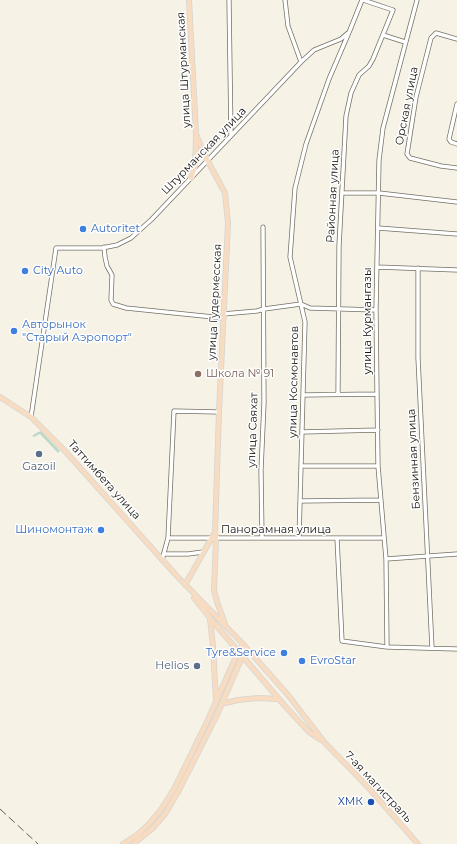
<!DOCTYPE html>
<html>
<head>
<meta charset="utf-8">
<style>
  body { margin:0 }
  canvas { display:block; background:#f6f2e5 }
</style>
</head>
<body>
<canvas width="457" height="844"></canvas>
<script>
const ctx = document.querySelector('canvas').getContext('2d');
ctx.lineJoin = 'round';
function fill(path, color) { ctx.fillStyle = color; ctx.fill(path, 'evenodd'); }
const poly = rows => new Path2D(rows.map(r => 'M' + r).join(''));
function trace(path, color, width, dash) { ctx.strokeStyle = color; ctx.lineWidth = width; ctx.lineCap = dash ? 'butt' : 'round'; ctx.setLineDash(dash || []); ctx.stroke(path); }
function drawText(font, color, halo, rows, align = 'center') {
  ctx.font = font + ' Montserrat,sans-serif'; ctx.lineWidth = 3; ctx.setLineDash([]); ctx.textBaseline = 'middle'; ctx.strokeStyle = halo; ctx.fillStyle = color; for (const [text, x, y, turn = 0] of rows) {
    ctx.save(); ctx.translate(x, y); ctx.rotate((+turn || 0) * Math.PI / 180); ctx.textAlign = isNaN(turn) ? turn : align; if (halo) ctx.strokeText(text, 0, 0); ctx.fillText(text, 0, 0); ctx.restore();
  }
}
const green = poly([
  [41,431,60,451,58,453,40,434,34,437,32,436,36,433]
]);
const minor = poly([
  [229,0,231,136],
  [285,0,288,26,301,62],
  [383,35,405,42],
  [457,39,436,33,431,38,416,97,407,154,410,158,441,166,457,168],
  [457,104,449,139,451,142,457,144],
  [342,193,379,193,457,202],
  [378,228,457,234],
  [104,247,105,257,107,266,112,275,111,300,113,304,126,308,223,318],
  [377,267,457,270],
  [418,268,418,358,432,648],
  [223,314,257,311,264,309,301,304,310,308,376,310],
  [338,394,339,246,346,116,351,93,359,75,369,66,373,59,393,10,363,0],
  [303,395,377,394],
  [31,417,56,248,102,248,117,245,131,238,152,219,301,62,314,50,341,39,348,33],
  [302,432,378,430],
  [301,466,378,466],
  [300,501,380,500],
  [262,537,261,470,264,403,263,227],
  [168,538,384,538],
  [299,538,305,322,290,257,295,188,306,144,329,79,350,30,362,0],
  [337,538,342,641,387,647,457,649],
  [164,554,188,554,203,552],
  [386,559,457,554],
  [162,560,168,538,174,411,219,412],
  [387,647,386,559,378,466,377,394,376,310,379,160,383,128,417,0]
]);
const major = poly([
  [191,178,195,166,196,136],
  [0,397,31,417,65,451,175,574,243,644,288,695,325,743,366,785,418,844],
  [215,532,216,539,214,590,217,602,225,624],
  [185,585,215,532,219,412,228,223,225,193,204,154,196,134,189,0],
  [194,598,210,618,284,705,309,732,321,740],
  [210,618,213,647,216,700],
  [221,704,238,700,258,698,278,699],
  [123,844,137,835,148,825,160,811,174,789,206,724,238,652,243,644],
  [133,844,152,829,165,814,178,792,216,717,242,657,248,650]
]);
const rail = poly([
  [0,809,38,844]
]);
const markers = [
  [83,229,4,"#3f7fe0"],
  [25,271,4,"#3f7fe0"],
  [14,331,4,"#3f7fe0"],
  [198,374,4,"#8d6e63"],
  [39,454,4,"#5c6f8a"],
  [101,530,4,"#3f7fe0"],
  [284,653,4,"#3f7fe0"],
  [302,661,4,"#3f7fe0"],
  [197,666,4,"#5c6f8a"],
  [371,802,4,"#1a4fb4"]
];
const streetNames = [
  ["улица Штурманская",184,70,-93],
  ["Орская улица",407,106,-79],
  ["Штурманская улица",204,151,-46],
  ["Районная улица",333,196,-87],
  ["улица Гудермесская",215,302,-87],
  ["улица Курмангазы",368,321,-90],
  ["улица Космонавтов",294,382,-89],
  ["улица Саяхат",253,430,-88],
  ["Бензинная улица",414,459,-93],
  ["Таттимбета улица",104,480,48],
  ["Панорамная улица",276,530],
  ["7-ая магистраль",378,787,47]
];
const shopNames = [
  ["Autoritet",91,229],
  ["City Auto",33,271],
  ["Авторынок",22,325],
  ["\"Старый Аэропорт\"",22,338],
  ["Шиномонтаж",93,530,"right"],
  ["Tyre&Service",276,653,"right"],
  ["EvroStar",310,661]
];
const educationNames = [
  ["Школа № 91",206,374]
];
const serviceNames = [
  ["Gazoil",39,467],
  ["Helios",189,666,"right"]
];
const transitNames = [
  ["ХМК",363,802]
];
fill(green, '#bddac8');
trace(minor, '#747065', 5);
trace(major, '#d5d5d4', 6);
trace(minor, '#fff', 3.5);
trace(major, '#f8dcc2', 4.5);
trace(rail, '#615f58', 1, [8, 4]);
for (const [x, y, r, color] of markers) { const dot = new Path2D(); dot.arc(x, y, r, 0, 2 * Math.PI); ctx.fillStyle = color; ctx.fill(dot); trace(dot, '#fff', 1.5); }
drawText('11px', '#171511', '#fff', streetNames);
drawText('11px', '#366cbe', '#fff', shopNames, 'left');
drawText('11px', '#785e54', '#fff', educationNames, 'left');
drawText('11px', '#4e5e75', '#fff', serviceNames);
drawText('11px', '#164399', '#fff', transitNames, 'right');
</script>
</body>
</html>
